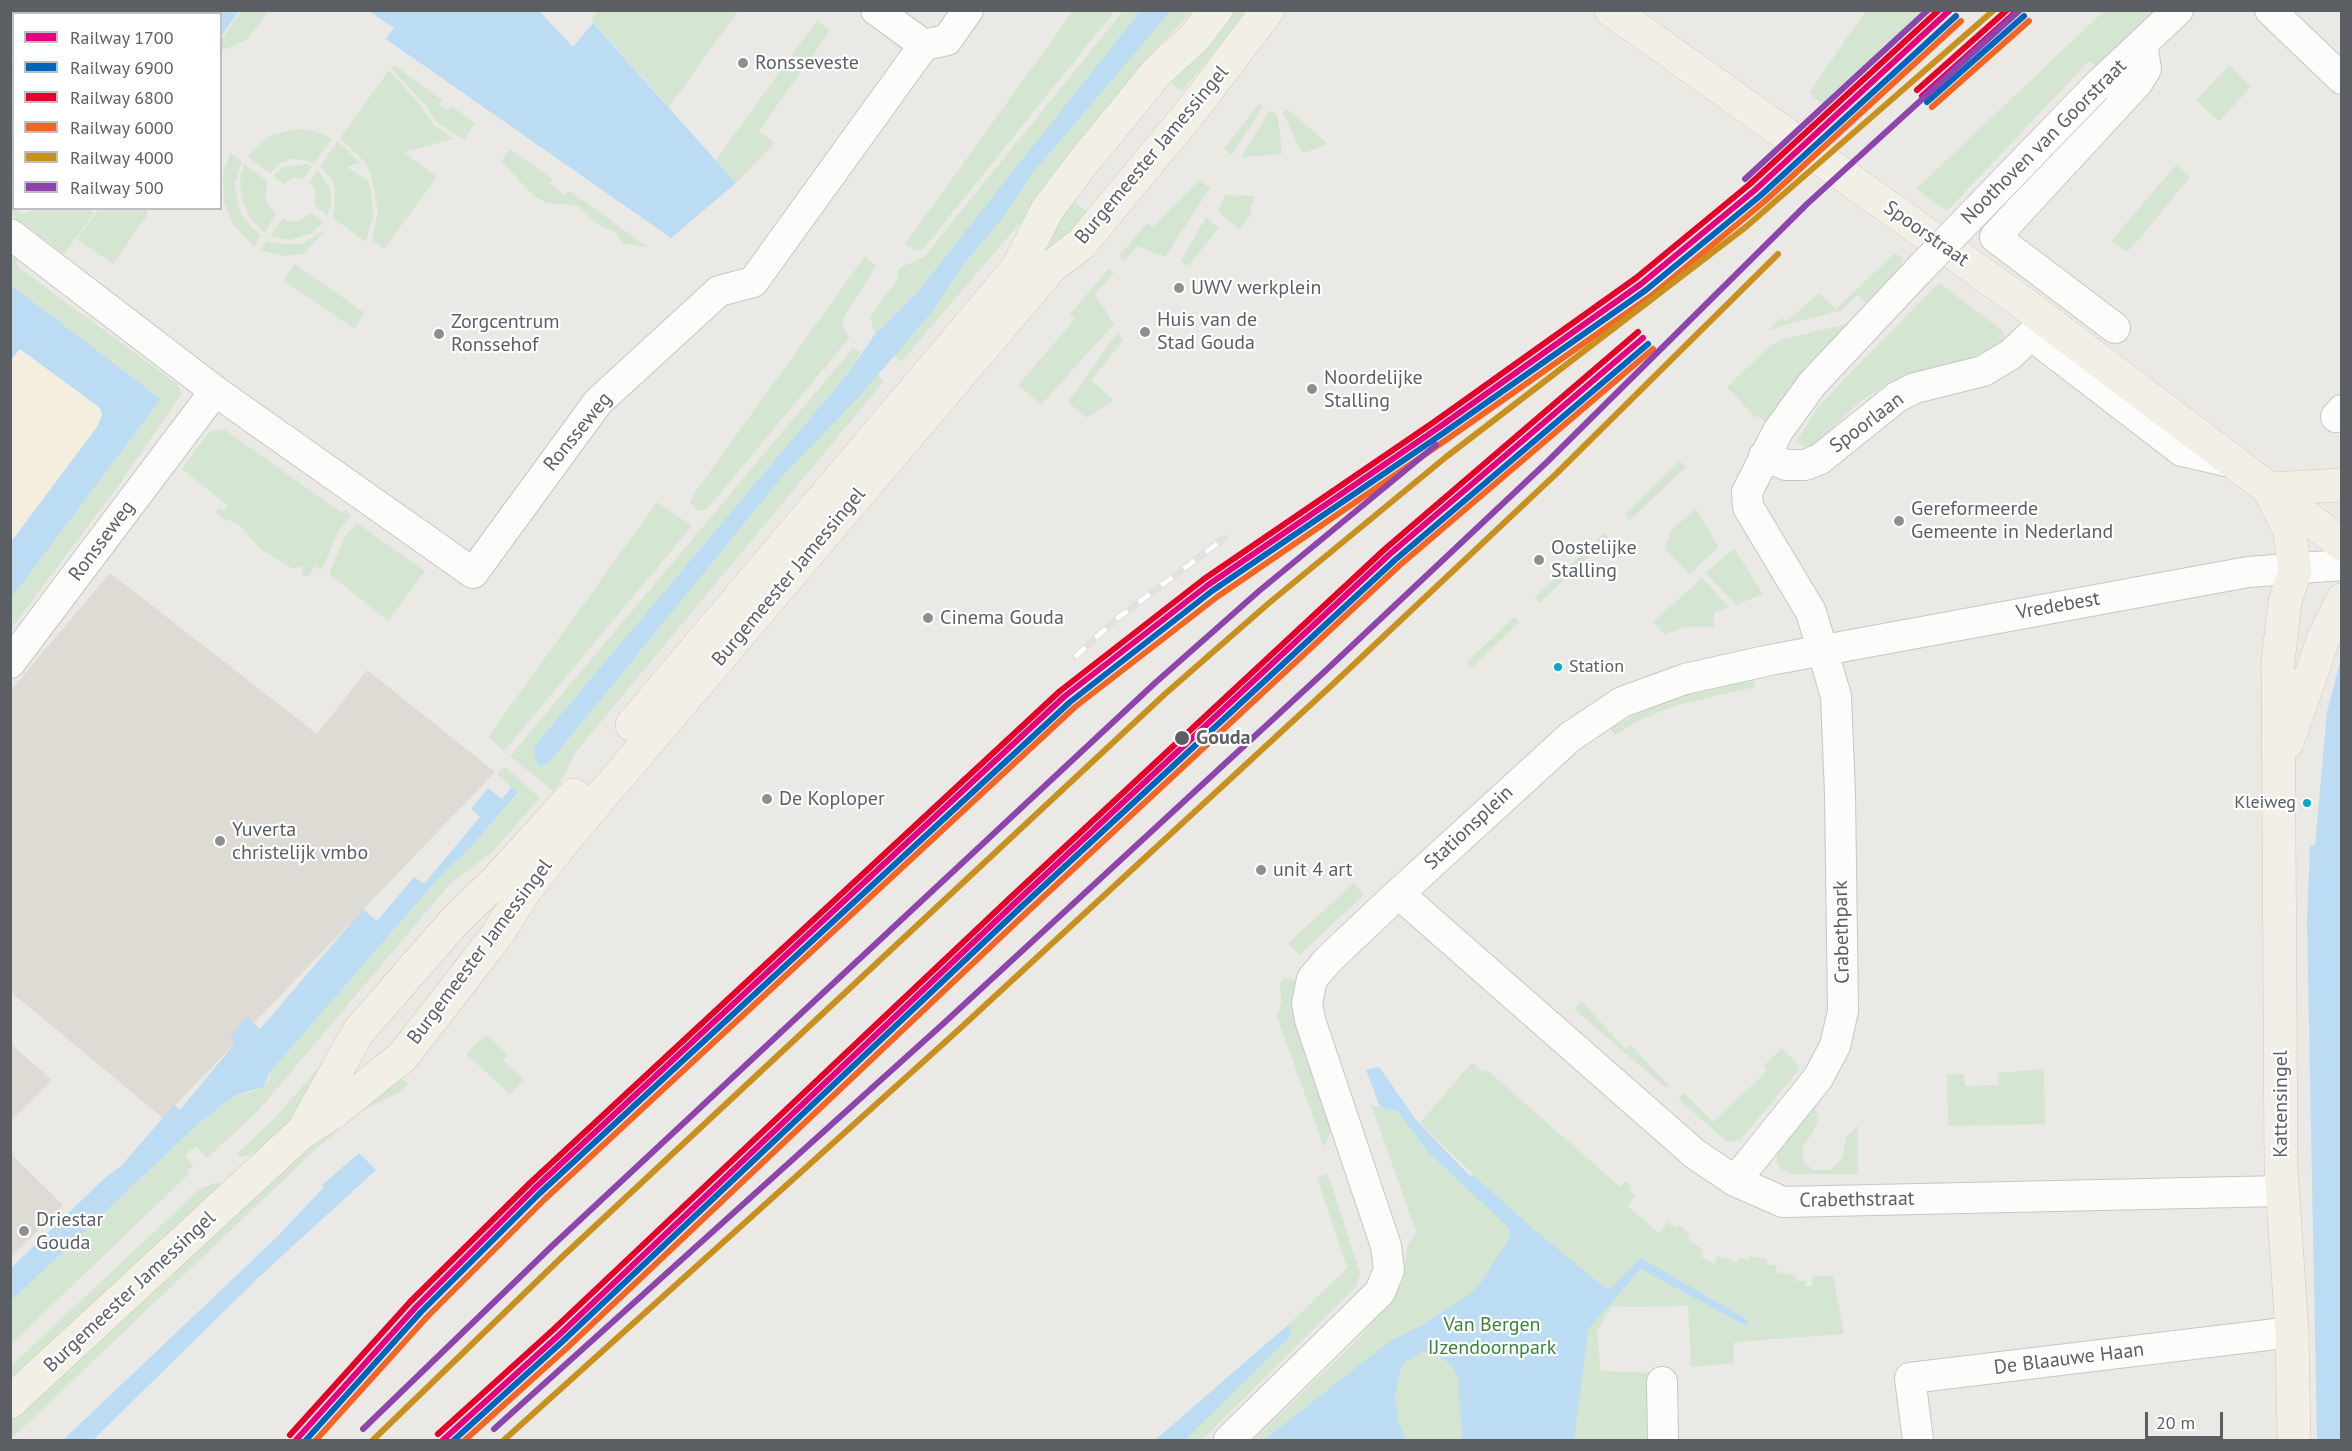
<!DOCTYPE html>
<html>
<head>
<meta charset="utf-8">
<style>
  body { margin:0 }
  #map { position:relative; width:2352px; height:1451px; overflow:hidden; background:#ebe9e5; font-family:"PT Sans",sans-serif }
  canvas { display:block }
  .frame { position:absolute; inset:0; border:12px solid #5b5e62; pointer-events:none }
  .legend { position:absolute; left:12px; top:12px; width:210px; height:198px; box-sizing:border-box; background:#fff; border:2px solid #bdbfc0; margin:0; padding:8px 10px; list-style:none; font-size:18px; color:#5b5e62 }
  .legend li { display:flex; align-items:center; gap:12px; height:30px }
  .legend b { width:30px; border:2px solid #bdbfc0 }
  .scale { position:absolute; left:2145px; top:1412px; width:78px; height:27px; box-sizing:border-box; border:3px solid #5b5e62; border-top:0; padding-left:8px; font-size:18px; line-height:21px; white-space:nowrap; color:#5b5e62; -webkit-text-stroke:4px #fff; paint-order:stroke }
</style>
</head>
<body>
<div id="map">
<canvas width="2352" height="1451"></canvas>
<div class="frame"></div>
<ul class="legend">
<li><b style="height:8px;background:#e5007d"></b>Railway 1700</li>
<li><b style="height:8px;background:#0065bd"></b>Railway 6900</li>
<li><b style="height:8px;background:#e4002b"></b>Railway 6800</li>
<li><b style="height:8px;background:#f26522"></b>Railway 6000</li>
<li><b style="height:8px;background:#c8901d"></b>Railway 4000</li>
<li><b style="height:8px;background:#8e44ad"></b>Railway 500</li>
</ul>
<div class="scale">20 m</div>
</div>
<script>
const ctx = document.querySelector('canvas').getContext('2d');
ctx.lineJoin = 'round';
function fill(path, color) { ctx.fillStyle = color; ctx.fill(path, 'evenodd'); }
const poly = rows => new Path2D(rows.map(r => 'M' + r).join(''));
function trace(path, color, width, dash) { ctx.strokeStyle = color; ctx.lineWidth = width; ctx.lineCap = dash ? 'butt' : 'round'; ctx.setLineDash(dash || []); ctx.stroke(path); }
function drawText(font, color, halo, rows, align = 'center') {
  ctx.font = font + ' "PT Sans",sans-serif'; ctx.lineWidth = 4.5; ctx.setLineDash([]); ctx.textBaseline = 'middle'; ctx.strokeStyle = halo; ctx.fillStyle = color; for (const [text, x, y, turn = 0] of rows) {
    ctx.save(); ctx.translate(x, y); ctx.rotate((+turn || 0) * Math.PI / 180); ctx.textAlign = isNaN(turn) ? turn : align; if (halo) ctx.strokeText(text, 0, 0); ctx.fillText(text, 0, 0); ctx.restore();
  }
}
const commercial = poly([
  [20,349,100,408,102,415,97,427,11,541,10,360]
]);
const education = poly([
  [110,573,317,734,367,670,495,772,163,1118,11,992,11,690],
  [11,1044,52,1080,11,1121],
  [10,1153,63,1205,11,1257,10,1257]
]);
const green = poly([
  [1866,10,1925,11,1826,107,1809,93],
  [2105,10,2155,11,2096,66,2089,61,1947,211,1916,189],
  [241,11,268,11,248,39,221,51,221,40],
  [598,11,738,11,669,107,591,20],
  [1073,11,1115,11,923,249,916,251,905,244],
  [1123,11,1141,11,918,291,875,334,870,317,897,280,899,268,924,257],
  [1171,11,1193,11,1150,55,1049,179,1026,216,901,362,893,355,932,312,962,266,1003,218,1031,175],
  [1223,11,1248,11,1182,91,1160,74],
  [817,20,830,31,759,131,775,143,736,183,716,160],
  [394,65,442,100,439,104,447,110,451,106,475,123,464,140,438,123,422,101,394,72,391,67],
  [2229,65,2251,87,2219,121,2196,100],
  [389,70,420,105,432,123,453,139,404,152,437,177,384,249,372,240,378,212,371,175,365,162,340,138],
  [1259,103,1263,106,1232,155,1229,153,1224,149],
  [1287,109,1327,143,1317,149,1302,153,1283,113],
  [1270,110,1278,116,1282,154,1241,157],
  [297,129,316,131,332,139,314,163,293,158,279,164,270,173,248,157,269,136],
  [338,141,360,163,347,167,369,182,371,188,373,215,366,242,333,218,335,189,331,178,320,166],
  [510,149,553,179,550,184,565,195,570,191,649,248,623,243,615,232,597,224,579,206,548,203,535,197,501,161],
  [230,153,242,161,235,184,238,207,245,220,261,236,254,247,233,224,224,202,223,173],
  [244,164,267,181,266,200,276,214,264,233,249,216,241,196,240,177],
  [306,164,312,167,303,179,294,177,284,184,273,176,284,167],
  [2176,165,2190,177,2141,237,2127,252,2111,241],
  [318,170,330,188,332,202,327,216,314,205,315,190,309,182],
  [1199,180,1210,188,1165,257,1137,246,1124,261,1119,256,1147,223,1153,227],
  [1071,190,1076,203,1094,217,926,388],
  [1225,195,1255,196,1250,212,1252,214,1239,229,1218,211],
  [10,205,23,214,37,208,87,209,94,213,64,254,11,215],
  [99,209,146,209,148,214,113,264,77,239],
  [311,213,324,222,312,233,290,240,270,236,283,218,289,221,299,221],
  [1206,217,1219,228,1188,266,1180,262],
  [325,230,304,254,284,256,260,250,267,241,280,244,302,244],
  [11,252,16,257,18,267,177,384,181,395,118,486,11,629,10,598,161,399,11,285],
  [1895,253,1904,259,1896,270,1898,273,1868,305,1857,295,1842,310,1781,326,1765,333,1781,318,1787,321,1819,293,1836,309],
  [865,256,876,266,843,319,844,329,850,337,707,509,698,511,690,502,696,491],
  [295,264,365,313,354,329,283,280],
  [1109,268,1114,273,1095,294,1114,324,1041,405,1018,385,1075,319,1070,314],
  [1939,283,2002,330,2006,339,2002,344,1968,359,1924,369,1886,385,1859,402,1811,449,1796,442,1817,409,1845,378],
  [1850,323,1767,425,1759,416,1756,418,1727,387,1771,345,1781,340],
  [1118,332,1123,341,1091,380,1114,400,1087,418,1068,402],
  [853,348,861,352,849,372,535,745,549,763,787,471,878,374,884,381,575,753,562,780,553,791,510,756],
  [224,429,342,513,345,509,351,515,338,532,322,570,316,566,308,576,303,576,301,566,293,569,261,549,238,524,220,517,216,512,220,508,225,510,227,505,182,469,209,432],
  [1680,461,1686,467,1630,520,1625,514],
  [657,502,692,526,504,751,488,737],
  [1696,509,1719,547,1690,574,1665,549,1671,530],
  [357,523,425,571,388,621,329,574,346,535],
  [1604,533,1609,538,1539,603,1534,598],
  [1734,548,1763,594,1736,605,1706,573],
  [1702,578,1729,607,1714,613,1714,627,1684,627,1665,635,1653,622],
  [1514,617,1519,622,1472,667,1467,662],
  [1753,679,1755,687,1678,705,1640,720,1615,735,1610,728,1662,701],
  [504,766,540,798,492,852,450,884,258,1111,207,1158,196,1146,185,1155,194,1166,187,1171,189,1174,11,1344,11,1301,200,1122,236,1095,254,1091,269,1080,271,1071,443,873,469,849,518,794,497,774],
  [1354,883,1364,895,1299,955,1288,943],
  [1285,977,1298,982,1334,1124,1324,1147,1277,1017,1282,1001,1279,983],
  [1581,1001,1626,1049,1631,1045,1669,1086,1666,1088,1574,1009],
  [486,1035,508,1055,503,1061,524,1079,510,1094,466,1054],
  [1782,1048,1798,1065,1799,1070,1740,1140,1729,1142,1725,1140,1678,1099,1684,1093,1713,1122,1767,1071,1763,1066],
  [328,1057,294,1116,261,1148,249,1155,241,1157,236,1154,273,1120],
  [1472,1062,1483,1072,1486,1069,1620,1187,1626,1181,1631,1186,1628,1189,1636,1196,1627,1206,1659,1233,1668,1222,1676,1228,1679,1225,1690,1234,1688,1239,1703,1250,1700,1256,1714,1264,1717,1256,1737,1262,1739,1257,1749,1260,1750,1256,1767,1260,1767,1264,1777,1266,1776,1272,1797,1276,1796,1281,1806,1281,1806,1286,1812,1286,1813,1276,1833,1276,1844,1334,1734,1342,1734,1363,1691,1367,1688,1306,1611,1307,1597,1332,1601,1371,1653,1373,1654,1440,1253,1440,1352,1345,1390,1303,1403,1280,1407,1247,1416,1231,1371,1105,1397,1111,1429,1153,1463,1184,1473,1174,1420,1123],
  [1641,1268,1748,1320,1745,1326],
  [2044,1069,2045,1124,1948,1126,1947,1075,1964,1074,1965,1086,1999,1085,1998,1073],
  [393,1075,408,1083,404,1090,359,1112,314,1151,11,1439,11,1421,213,1230],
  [1814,1107,1819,1117,1814,1131,1802,1147,1804,1162,1813,1170,1831,1170,1842,1158,1846,1137,1858,1125,1858,1174,1792,1174,1782,1170,1777,1163,1777,1152],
  [1328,1174,1360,1273,1356,1287,1202,1440,1185,1440,1291,1336,1289,1324,1347,1268,1317,1177],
  [217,1182,221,1184,11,1384,11,1366,201,1188]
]);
const water = poly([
  [129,10,239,10,239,11,221,37,220,14,127,13],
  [1141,10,1171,11,1031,175,1003,218,962,266,932,312,858,398,787,471,549,763,539,766,534,756,535,745,849,372,875,334,918,291],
  [369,11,539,11,573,47,593,23,736,183,671,238,386,39,394,28],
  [11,285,161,399,11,598,11,542,97,427,102,415,100,408,20,349,11,360],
  [2341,659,2342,1440,2317,1440,2307,922,2310,845,2315,845,2327,712],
  [512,787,518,793,469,849,443,873,271,1071,263,1087,236,1095,200,1122,11,1301,11,1268,107,1176,121,1166,174,1105,180,1110,235,1043,230,1038,246,1017,260,1029,363,909,377,921,414,877,424,884,480,817,471,809,488,788,502,799],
  [1379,1067,1417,1121,1470,1176,1473,1175,1538,1233,1599,1283,1610,1289,1641,1258,1748,1320,1746,1326,1641,1269,1588,1329,1574,1440,1462,1440,1458,1378,1453,1366,1434,1353,1421,1352,1402,1364,1395,1395,1398,1422,1406,1440,1264,1440,1389,1342,1424,1324,1470,1294,1480,1284,1508,1241,1510,1233,1507,1226,1429,1153,1397,1111,1380,1107,1366,1070],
  [359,1153,376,1170,259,1277,93,1440,63,1440,278,1236,323,1188,323,1184],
  [1289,1324,1291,1336,1185,1440,1155,1440]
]);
const minor = poly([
  [876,10,924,45],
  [2270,10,2342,79],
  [69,14,71,10],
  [2096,87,2178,10],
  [10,103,14,99],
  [10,234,215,391],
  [2115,328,1995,237,2138,82,2146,69,2142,44],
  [2336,417,2342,410],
  [1764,456,1786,465,1805,465,1820,459,1897,397,1915,388,1983,371,2010,355,2031,335,2182,451,2234,463],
  [10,663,215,391,473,573,598,402,719,291,753,282,924,45,947,40,968,10],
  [1399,894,1695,1154,1735,1181,1783,1202,2282,1191],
  [1735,1181,1818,1078,1835,1046,1843,1011,1840,794,1836,696,1811,612,1748,507,1747,492,1778,431,1812,384,1919,270],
  [1662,1382,1663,1440],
  [1229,1440,1380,1292,1389,1270,1386,1246,1310,1020,1307,1003,1312,979,1328,960,1384,907,1570,737,1622,702,1685,679,1770,660,2248,572,2342,565],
  [1918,1440,1910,1378,2292,1332]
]);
const major = poly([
  [1611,10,2015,297,2342,544],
  [2269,489,2289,529,2295,571,2285,602,2278,661,2281,1168,2292,1332,2294,1440],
  [2269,489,2342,485],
  [632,725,1017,269,1047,210,1081,165,1157,72,1195,37,1216,10],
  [2287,743,2324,637,2342,600],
  [303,1131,358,1032,453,923,497,880,574,795],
  [10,1402,302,1132,335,1111,403,1056,497,935,524,892,567,837,1051,267,1081,244,1192,110,1268,10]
]);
const rail = poly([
  [1075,657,1115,620,1225,538]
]);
const minorBridge = poly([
  [1919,270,2096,87]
]);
const rail1 = poly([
  [1922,96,2018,10],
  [296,1440,416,1307,535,1188,1065,696,1208,585,1438,428,1641,284,1755,190,1950,10],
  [443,1440,558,1336,1015,903,1390,554,1643,338]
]);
const rail2 = poly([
  [1927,102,2024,16],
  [306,1440,421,1312,540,1193,1070,702,1212,591,1442,434,1646,290,1760,196,1956,16],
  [454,1440,563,1341,1020,908,1395,560,1648,344]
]);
const rail3 = poly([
  [1917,90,2007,10],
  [438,1434,553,1330,1010,898,1385,549,1638,332],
  [290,1435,410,1302,530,1183,1060,691,1204,579,1434,422,1636,278,1750,184,1939,10]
]);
const rail4 = poly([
  [1932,107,2029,21],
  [316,1440,427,1317,545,1199,1075,707,1217,597,1446,440,1651,296,1765,201,1961,21],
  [465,1440,568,1347,1025,914,1400,565,1653,349]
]);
const rail5 = poly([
  [373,1440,562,1257,1165,694,1269,603,1446,457,1747,226,1994,10],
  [504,1440,954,1034,1332,685,1557,473,1778,254]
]);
const rail6 = poly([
  [1745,179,1928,10],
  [363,1429,552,1246,1155,683,1259,591,1436,445],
  [494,1429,944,1023,1322,674,1547,462,1807,204,2020,10]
]);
const markers = [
  [743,63,6,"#8d8f90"],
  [1179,288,6,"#8d8f90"],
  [1145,332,6,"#8d8f90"],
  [439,334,6,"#8d8f90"],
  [1312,389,6,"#8d8f90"],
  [1899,521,6,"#8d8f90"],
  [1539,560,6,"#8d8f90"],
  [928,618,6,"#8d8f90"],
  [1558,667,5,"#00a9ce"],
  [1182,738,8,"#5b5e62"],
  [767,799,6,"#8d8f90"],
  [2307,803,5,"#00a9ce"],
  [220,841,6,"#8d8f90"],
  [1261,870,6,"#8d8f90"],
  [24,1231,6,"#8d8f90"]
];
const busNames = [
  ["Station",1569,667],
  ["Kleiweg",2296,803,"right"]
];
const poiNames = [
  ["Ronsseveste",755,63],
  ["UWV werkplein",1191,288],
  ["Huis van de",1157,320],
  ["Stad Gouda",1157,343],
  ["Zorgcentrum",451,322],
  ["Ronssehof",451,345],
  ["Noordelijke",1324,378],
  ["Stalling",1324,401],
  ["Gereformeerde",1911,509],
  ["Gemeente in Nederland",1911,532],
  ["Oostelijke",1551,548],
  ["Stalling",1551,571],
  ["Cinema Gouda",940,618],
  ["De Koploper",779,799],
  ["Yuverta",232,830],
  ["christelijk vmbo",232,853],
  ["unit 4 art",1273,870],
  ["Driestar",36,1220],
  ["Gouda",36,1243]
];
const streetNames = [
  ["Noothoven van Goorstraat",2044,142,-45],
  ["Burgemeester Jamessingel",1152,155,-50],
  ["Spoorstraat",1926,234,35],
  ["Spoorlaan",1867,423,-37],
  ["Ronsseweg",578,432,-51],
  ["Ronsseweg",102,541,-53],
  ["Burgemeester Jamessingel",789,577,-50],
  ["Vredebest",2058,606,-10],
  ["Stationsplein",1469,828,-43],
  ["Crabethpark",1842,932,-91],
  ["Burgemeester Jamessingel",480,952,-53],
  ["Kattensingel",2281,1104,-90],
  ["Crabethstraat",1857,1200,-1],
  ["Burgemeester Jamessingel",130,1292,-43],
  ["De Blaauwe Haan",2069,1359,-7]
];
const stopNames = [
  ["Gouda",1196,738]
];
const parkNames = [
  ["Van Bergen",1492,1325],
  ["IJzendoornpark",1492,1348]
];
fill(commercial, '#f4eede');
fill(education, '#dedbd5');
fill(green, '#d4e6d1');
fill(water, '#bbdcf3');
trace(minor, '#c6c6c6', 32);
trace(major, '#d1c9b5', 34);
trace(minor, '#fcfcfb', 30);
trace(major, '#f2efe7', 33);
trace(rail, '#e2e1e1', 7);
trace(rail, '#fff', 4.5, [14]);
trace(minorBridge, '#c6c6c6', 32, []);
trace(minorBridge, '#fcfcfb', 30);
trace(rail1, '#e5007d', 6);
trace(rail2, '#0065bd', 6);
trace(rail3, '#e4002b', 6);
trace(rail4, '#f26522', 6);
trace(rail5, '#c8901d', 6);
trace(rail6, '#8e44ad', 6);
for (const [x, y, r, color] of markers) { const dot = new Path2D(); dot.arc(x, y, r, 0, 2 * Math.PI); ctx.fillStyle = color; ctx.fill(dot); trace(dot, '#fff', 2); }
drawText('18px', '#5b5e62', '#fff', busNames, 'left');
drawText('20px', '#5b5e62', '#fff', poiNames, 'left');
drawText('20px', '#5b5e62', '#fff', streetNames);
drawText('bold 20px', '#5b5e62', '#fff', stopNames, 'left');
drawText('20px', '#3a823d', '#fff', parkNames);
</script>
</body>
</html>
